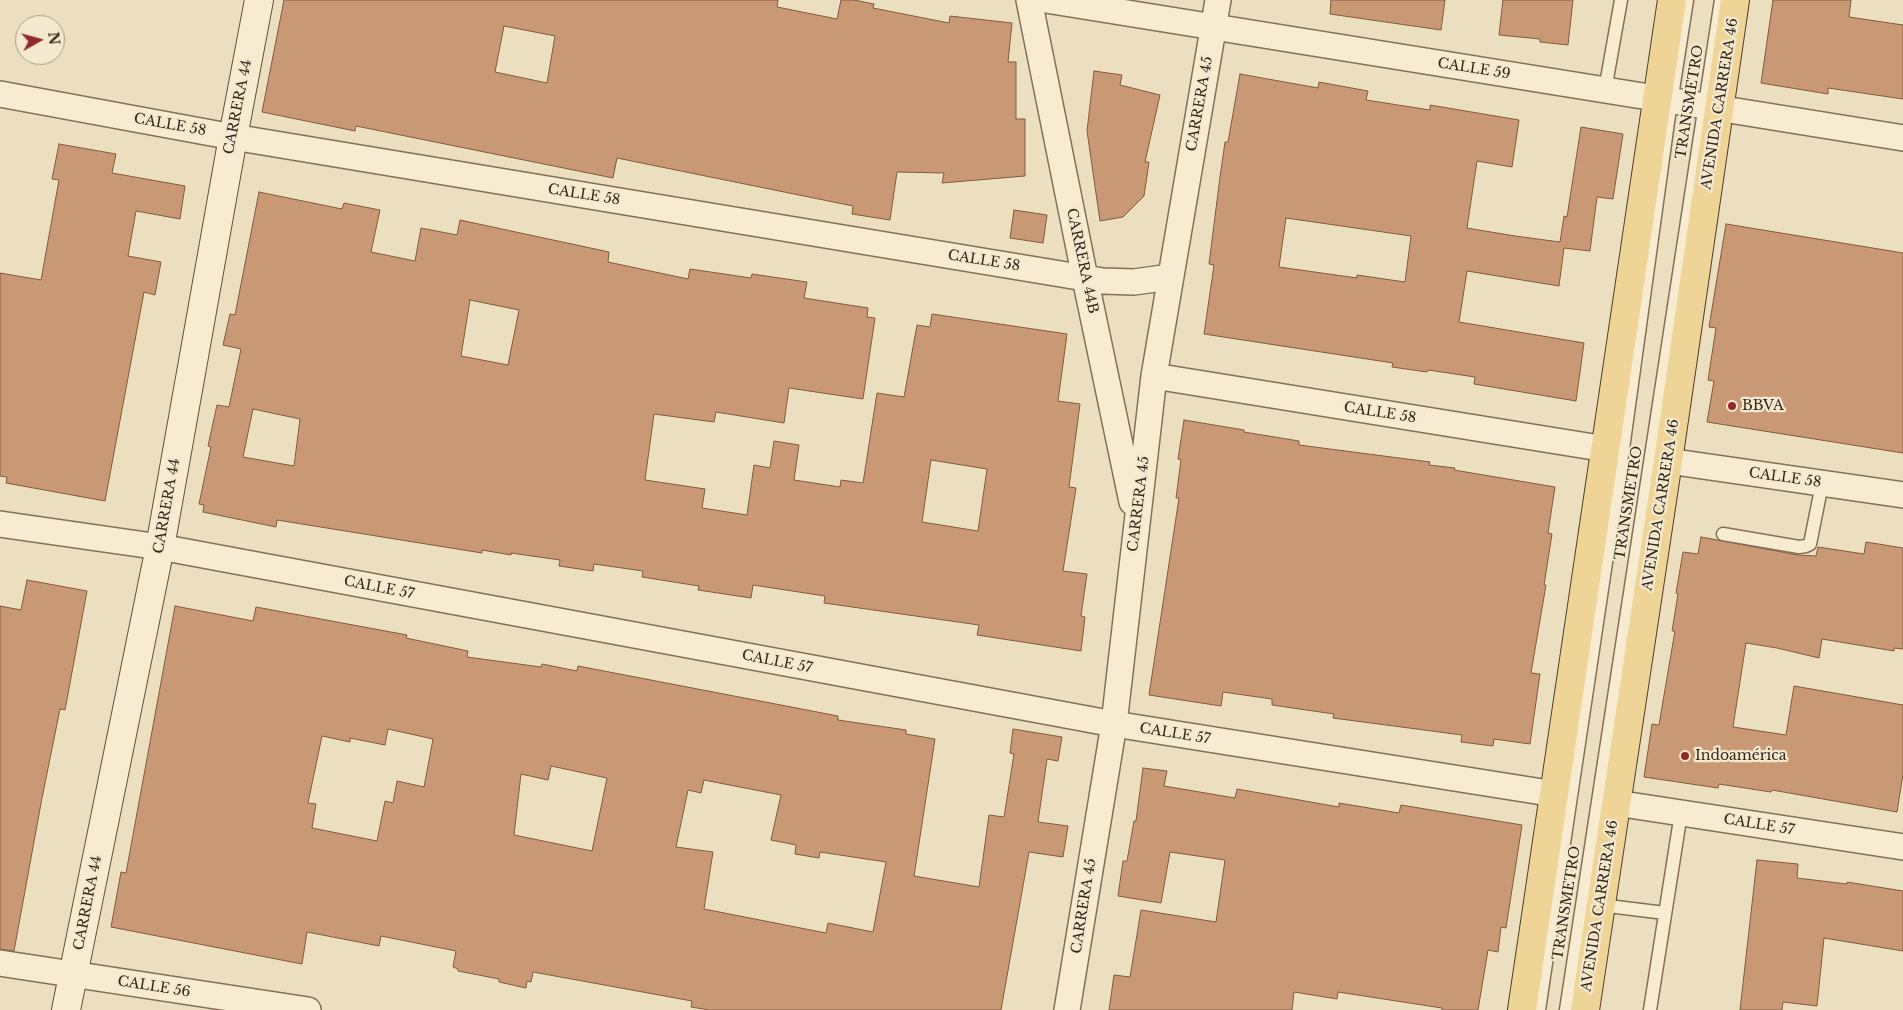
<!DOCTYPE html>
<html>
<head>
<meta charset="utf-8">
<style>
  body { margin:0 }
  #map { position:relative; width:1903px; height:1010px; overflow:hidden; background:#ecdfbf; font-family:"Libre Baskerville",serif }
  canvas { display:block }
  .north { position:absolute; left:15px; top:15px; width:50px; height:50px; box-sizing:border-box; background:#f4e9ce; border:1px solid #a79c87; border-radius:50%; rotate:83deg; font-size:14px; font-weight:700; line-height:20px; text-align:center; color:#34281c }
  .north::after { content:''; display:block; margin:auto; width:18px; height:22px; background:#912a2a; clip-path:polygon(50% 0,100% 100%,50% 72%,0 100%) }
</style>
</head>
<body>
<div id="map">
<canvas width="1903" height="1010"></canvas>
<div class="north">N</div>
</div>
<script>
const ctx = document.querySelector('canvas').getContext('2d');
ctx.lineJoin = 'round';
function fill(path, color) { ctx.fillStyle = color; ctx.fill(path, 'evenodd'); }
const poly = rows => new Path2D(rows.map(r => 'M' + r).join(''));
function trace(path, color, width, dash) { ctx.strokeStyle = color; ctx.lineWidth = width; ctx.lineCap = dash ? 'butt' : 'round'; ctx.setLineDash(dash || []); ctx.stroke(path); }
function drawText(font, color, halo, rows, align = 'center') {
  ctx.font = font + ' "Libre Baskerville",serif'; ctx.lineWidth = 4.5; ctx.setLineDash([]); ctx.textBaseline = 'middle'; ctx.strokeStyle = halo; ctx.fillStyle = color; for (const [text, x, y, turn = 0] of rows) {
    ctx.save(); ctx.translate(x, y); ctx.rotate((+turn || 0) * Math.PI / 180); ctx.textAlign = isNaN(turn) ? turn : align; if (halo) ctx.strokeText(text, 0, 0); ctx.fillText(text, 0, 0); ctx.restore();
  }
}
const building = poly([
  [284,0,778,0,777,7,837,19,841,0,854,0,874,4,873,8,949,23,950,16,1012,23,1008,62,1016,62,1016,119,1025,119,1025,176,942,183,944,173,897,172,890,220,852,214,853,206,617,158,613,178,356,126,355,131,262,112,284,0],
  [504,26,555,36,547,83,495,72,504,26],
  [1331,0,1445,0,1441,30,1330,14,1331,0],
  [1503,0,1573,0,1568,45,1540,42,1540,39,1499,35,1503,0],
  [1773,0,1851,0,1849,17,1903,25,1903,99,1828,88,1828,94,1761,83,1773,0],
  [1094,71,1122,75,1120,85,1160,95,1145,162,1149,162,1144,196,1123,217,1100,221,1087,131,1094,71],
  [1240,74,1318,88,1319,82,1368,91,1366,100,1430,110,1430,105,1519,120,1512,167,1477,161,1467,228,1515,236,1560,242,1564,216,1567,217,1581,127,1623,134,1613,199,1597,197,1590,251,1564,248,1559,286,1467,271,1459,322,1584,343,1576,401,1474,384,1475,377,1428,370,1427,372,1392,367,1393,363,1204,334,1214,265,1209,264,1220,177,1225,142,1228,142,1240,74],
  [1286,218,1411,236,1405,282,1357,275,1357,278,1279,267,1286,218],
  [59,144,116,154,112,173,185,186,180,219,136,211,128,256,161,262,155,295,144,292,105,501,6,483,7,477,0,476,0,273,41,280,59,180,52,179,59,144],
  [259,192,342,209,344,203,380,210,371,252,415,261,421,228,457,235,460,220,609,252,608,262,688,279,690,269,751,278,752,274,807,282,804,298,868,308,867,317,875,318,863,399,789,388,784,423,716,412,714,422,654,414,645,480,705,489,702,508,747,515,754,465,770,468,774,441,799,445,794,480,840,487,841,480,863,483,877,393,904,397,917,325,930,327,932,314,1067,334,1058,401,1080,404,1069,487,1076,488,1063,571,1087,574,1081,616,1085,617,1081,651,977,635,979,625,824,603,825,596,753,585,751,598,698,590,699,586,642,577,643,571,594,564,593,571,559,566,560,560,511,553,511,555,482,550,482,553,277,520,276,527,203,512,204,505,199,504,211,447,208,446,217,405,229,407,241,349,223,345,230,314,235,315,259,192],
  [470,300,519,310,508,365,461,356,470,300],
  [253,409,300,419,294,466,243,457,253,409],
  [931,460,987,469,978,531,922,522,931,460],
  [1014,210,1047,215,1043,243,1010,238,1014,210],
  [1726,224,1903,253,1903,453,1707,422,1714,381,1708,380,1716,328,1709,327,1726,224],
  [1184,420,1244,430,1244,432,1299,441,1299,445,1430,462,1429,465,1455,468,1454,470,1555,487,1548,533,1552,534,1544,585,1546,585,1531,673,1540,674,1530,744,1494,739,1493,746,1461,742,1462,735,1333,718,1334,714,1272,705,1272,699,1223,692,1221,706,1149,695,1179,498,1176,498,1181,460,1178,459,1184,420],
  [1701,537,1798,555,1816,556,1818,547,1864,554,1866,542,1903,548,1903,649,1894,648,1894,651,1822,639,1819,658,1777,648,1746,643,1733,727,1786,735,1794,686,1903,705,1903,774,1897,812,1772,790,1771,792,1719,784,1718,788,1644,777,1652,724,1659,725,1663,701,1675,631,1672,631,1678,594,1676,593,1683,552,1698,554,1701,537],
  [27,580,87,591,65,710,60,709,42,798,14,951,0,949,0,606,21,610,27,580],
  [175,606,253,621,256,607,407,635,406,638,468,651,467,657,541,667,542,664,577,671,578,666,838,716,838,720,906,730,906,734,935,739,914,876,979,887,989,815,1004,817,1014,754,1010,753,1013,729,1062,737,1058,761,1047,759,1038,822,1068,826,1063,857,1029,852,1001,1010,709,1010,691,1007,692,1001,533,972,531,982,527,981,526,988,499,982,499,979,458,971,458,969,453,967,456,951,381,936,379,946,307,932,302,964,111,927,121,872,126,873,175,606],
  [388,729,433,739,424,787,397,781,393,803,385,801,377,841,312,828,316,804,308,803,322,736,350,742,350,738,385,745,388,729],
  [551,766,607,778,592,851,514,835,521,774,548,780,551,766],
  [704,780,781,795,771,840,796,845,795,854,819,858,820,852,886,862,873,932,828,923,826,933,704,909,713,852,676,847,688,790,701,793,704,780],
  [1143,768,1167,771,1164,786,1235,798,1237,789,1339,807,1339,803,1399,813,1401,805,1522,825,1506,928,1501,927,1498,952,1488,950,1478,1010,1442,1010,1442,1008,1338,992,1337,999,1294,992,1292,1010,1109,1010,1114,975,1130,977,1141,910,1216,922,1225,860,1170,852,1161,903,1118,896,1123,861,1127,861,1134,821,1136,821,1143,768],
  [1757,860,1798,864,1797,878,1847,884,1847,882,1903,891,1903,951,1824,938,1817,1006,1783,1002,1782,1010,1740,1010,1757,860]
]);
const lane = poly([
  [1605,90,1621,0],
  [1723,534,1799,547,1806,546,1810,544,1822,484],
  [1600,905,1665,913],
  [1539,1010,1623,449,1668,122,1687,0],
  [1566,1010,1721,0],
  [1650,1010,1681,813]
]);
const street = poly([
  [1029,0,1085,278,1132,502],
  [1046,0,1903,138],
  [0,94,233,137,1103,281,1134,282,1170,277],
  [1154,376,1606,449],
  [1668,461,1903,495],
  [0,524,160,547,1114,724,1555,794],
  [1616,803,1903,847],
  [0,963,308,1010],
  [1067,1010,1114,724,1154,376,1218,0]
]);
const secondary = poly([
  [66,1010,160,547,233,137,259,0]
]);
const primary = poly([
  [1522,1010,1672,0],
  [1585,1010,1668,461,1735,0]
]);
const markers = [
  [1732,406,5,"#912a2a"],
  [1685,756,5,"#912a2a"]
];
const streetNames = [
  ["CALLE 59",1474,69,9],
  ["TRANSMETRO",1690,102,-81],
  ["CARRERA 45",1200,104,-80],
  ["AVENIDA CARRERA 46",1720,104,-81],
  ["CARRERA 44",238,107,-79],
  ["CALLE 58",170,125,10],
  ["CALLE 58",584,195,9],
  ["CALLE 58",984,261,9],
  ["CARRERA 44B",1082,261,78],
  ["CALLE 58",1380,413,9],
  ["CALLE 58",1785,478,8],
  ["TRANSMETRO",1629,503,-81],
  ["CARRERA 45",1139,504,-83],
  ["AVENIDA CARRERA 46",1661,505,-81],
  ["CARRERA 44",167,506,-80],
  ["CALLE 57",379,588,11],
  ["CALLE 57",777,662,11],
  ["CALLE 57",1175,734,9],
  ["CALLE 57",1759,825,9],
  ["CARRERA 44",88,903,-79],
  ["TRANSMETRO",1567,903,-81],
  ["CARRERA 45",1084,906,-81],
  ["AVENIDA CARRERA 46",1600,906,-81],
  ["CALLE 56",154,987,9]
];
const poiNames = [
  ["BBVA",1742,406],
  ["Indoamérica",1695,756]
];
fill(building, '#c99976');
trace(building, '#825a3f', 1);
trace(lane, '#847058', 15);
trace(street, '#847058', 28);
trace(secondary, '#65513b', 30);
trace(primary, '#513e2c', 30);
trace(lane, '#f7ecd1', 12);
trace(street, '#f7ecd1', 25);
trace(secondary, '#f7ecd1', 28);
trace(primary, '#efd497', 28);
for (const [x, y, r, color] of markers) { const dot = new Path2D(); dot.arc(x, y, r, 0, 2 * Math.PI); ctx.fillStyle = color; ctx.fill(dot); trace(dot, '#f4e9ce', 2); }
drawText('14px', '#34281c', '#f4e9ce', streetNames);
drawText('14px', '#34281c', '#f4e9ce', poiNames, 'left');
</script>
</body>
</html>
